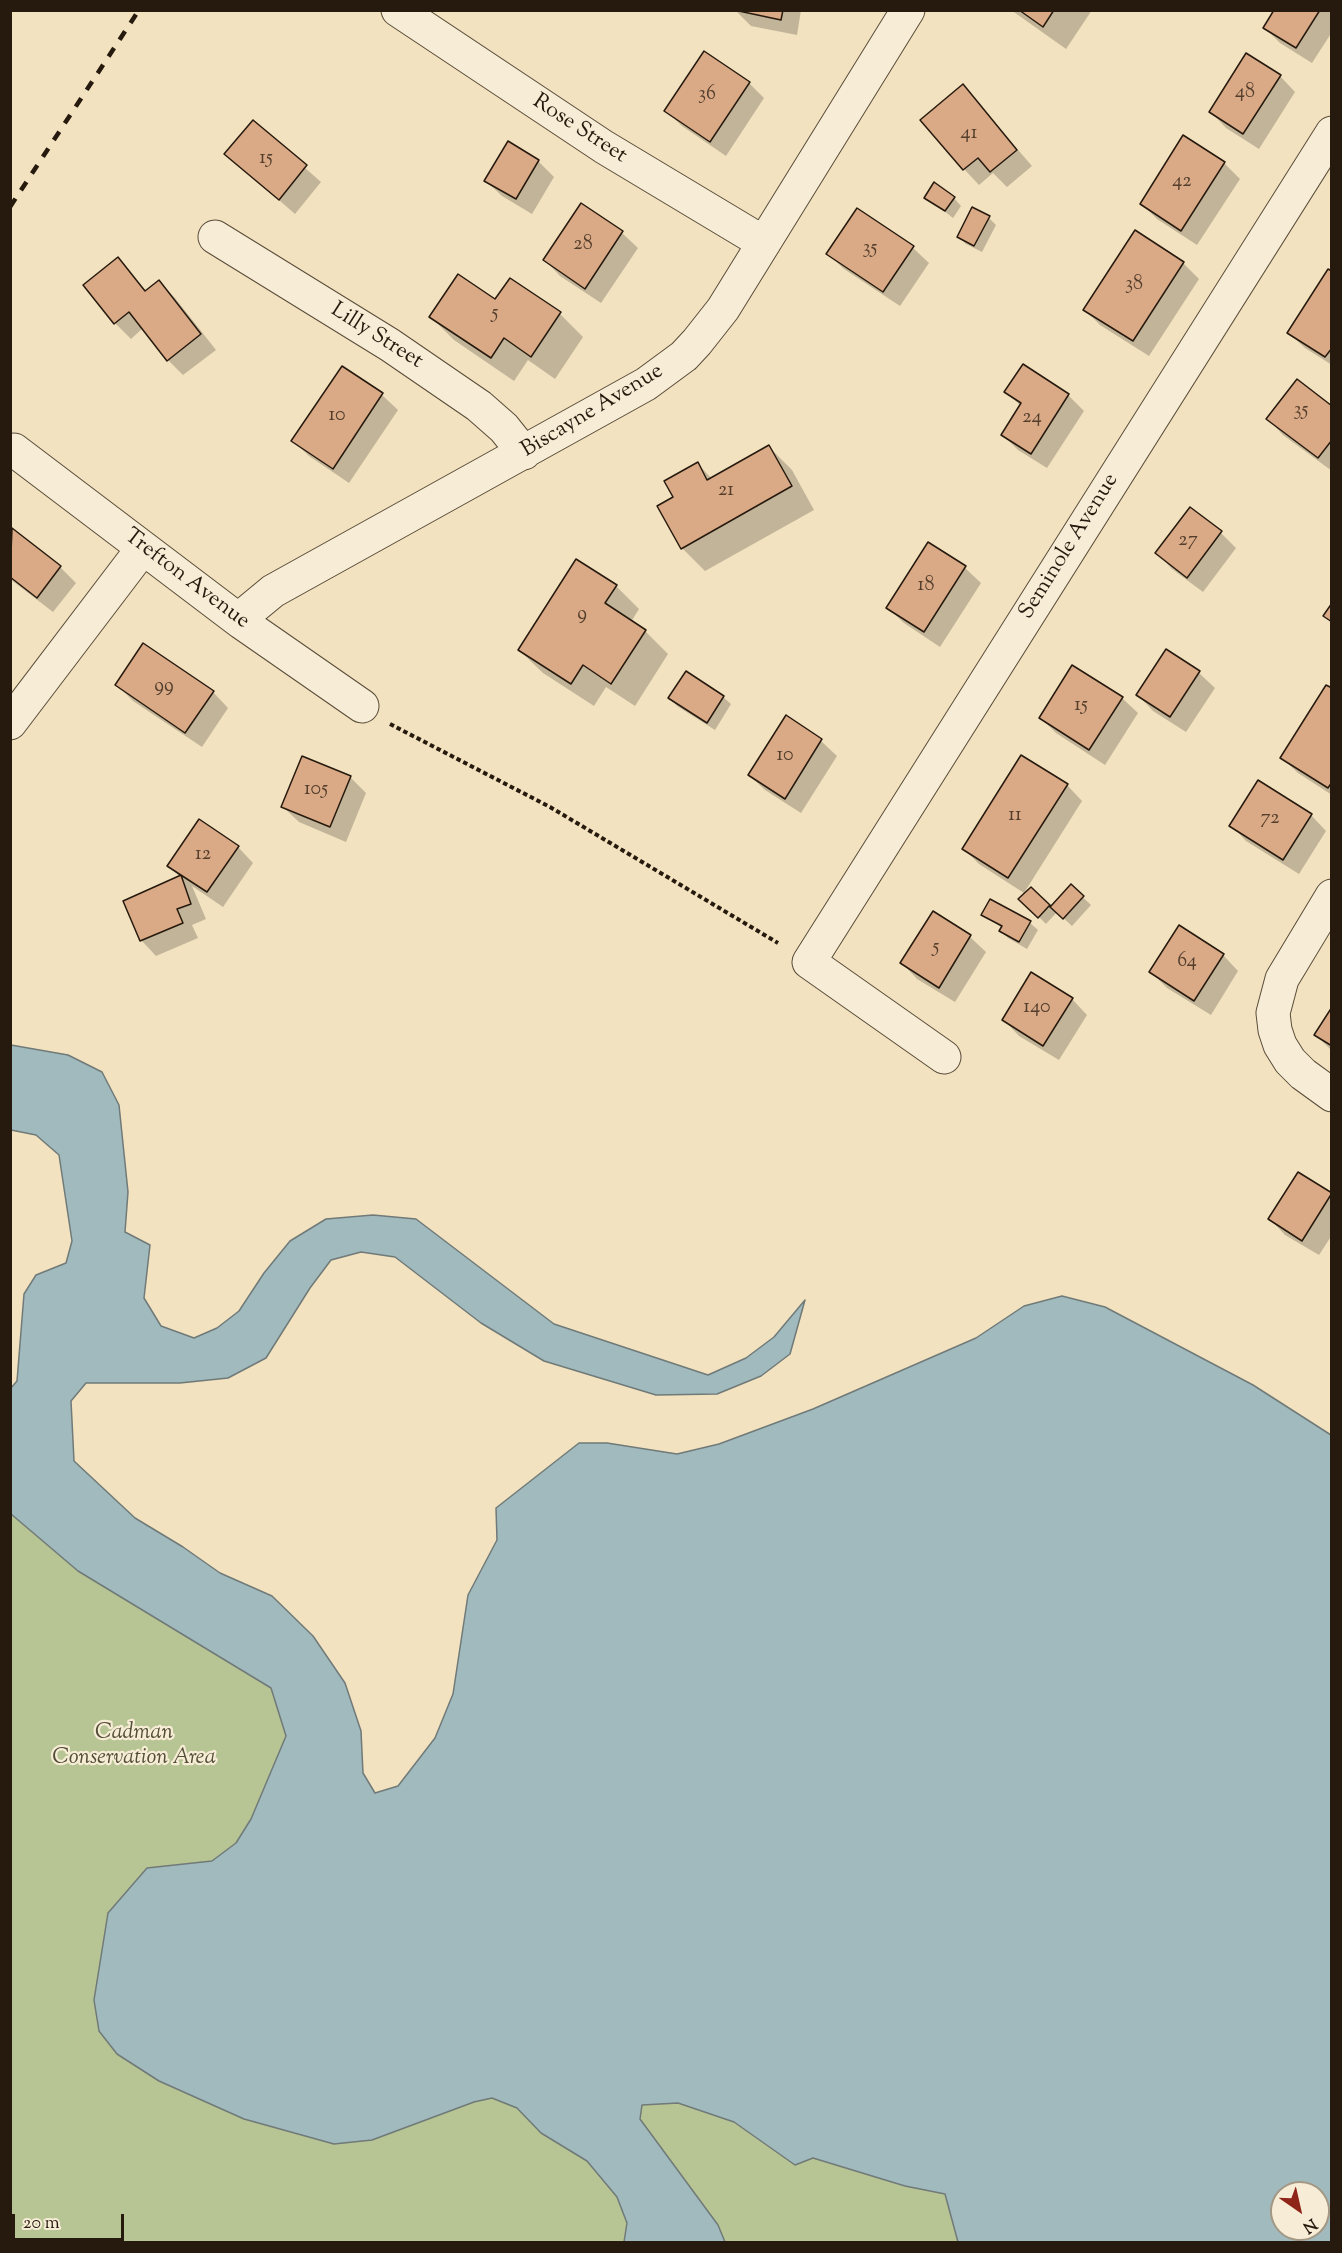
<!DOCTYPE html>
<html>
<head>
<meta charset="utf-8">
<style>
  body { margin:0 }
  #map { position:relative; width:1342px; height:2253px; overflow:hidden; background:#f2e2bf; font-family:"Sorts Mill Goudy",serif }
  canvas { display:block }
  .frame { position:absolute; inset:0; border:12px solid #261a0e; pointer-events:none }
  .north { position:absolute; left:1270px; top:2181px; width:60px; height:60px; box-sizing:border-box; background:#f7ecd5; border:2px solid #a39885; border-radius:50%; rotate:146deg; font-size:16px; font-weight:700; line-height:24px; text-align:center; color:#261a0e }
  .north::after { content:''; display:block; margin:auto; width:21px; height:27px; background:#8f2418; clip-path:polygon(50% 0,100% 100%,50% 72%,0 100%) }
  .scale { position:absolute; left:12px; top:2214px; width:112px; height:27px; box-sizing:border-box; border:3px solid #261a0e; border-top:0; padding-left:8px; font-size:18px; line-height:21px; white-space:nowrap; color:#261a0e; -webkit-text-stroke:4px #f7ecd5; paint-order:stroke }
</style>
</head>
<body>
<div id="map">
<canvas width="1342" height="2253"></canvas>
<div class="frame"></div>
<div class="north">N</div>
<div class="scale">20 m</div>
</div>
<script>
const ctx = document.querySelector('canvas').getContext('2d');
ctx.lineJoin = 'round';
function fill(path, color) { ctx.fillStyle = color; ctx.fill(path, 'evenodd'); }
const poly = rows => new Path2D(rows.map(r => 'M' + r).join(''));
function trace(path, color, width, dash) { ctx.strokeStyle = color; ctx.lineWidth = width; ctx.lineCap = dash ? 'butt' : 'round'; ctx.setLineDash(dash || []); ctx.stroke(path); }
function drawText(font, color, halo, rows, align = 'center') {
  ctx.font = font + ' "Sorts Mill Goudy",serif'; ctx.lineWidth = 4.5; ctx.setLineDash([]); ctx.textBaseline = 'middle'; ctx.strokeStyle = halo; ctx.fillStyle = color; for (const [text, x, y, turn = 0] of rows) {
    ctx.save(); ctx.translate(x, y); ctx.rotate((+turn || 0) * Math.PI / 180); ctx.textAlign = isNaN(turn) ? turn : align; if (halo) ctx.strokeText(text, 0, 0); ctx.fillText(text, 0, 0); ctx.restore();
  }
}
const green = poly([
  [10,1514,271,1688,286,1736,251,1819,236,1843,212,1861,147,1868,108,1913,94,2000,159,2081,244,2119,334,2144,474,2101,492,2098,517,2108,678,2103,734,2122,795,2165,813,2158,905,2186,945,2194,958,2242,11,2242]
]);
const water = poly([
  [11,1045,68,1055,102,1072,119,1105,128,1192,125,1232,150,1245,144,1298,161,1326,194,1338,217,1328,239,1311,264,1273,290,1241,326,1219,373,1215,416,1219,554,1324,708,1375,746,1358,774,1337,805,1300,790,1354,761,1376,717,1394,656,1395,544,1361,481,1323,395,1257,361,1252,331,1260,310,1288,266,1358,228,1378,180,1383,86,1383,71,1401,74,1461,135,1518,183,1547,220,1573,272,1596,313,1636,345,1683,361,1731,363,1773,375,1793,398,1786,435,1738,453,1694,468,1595,497,1540,496,1508,579,1443,607,1443,677,1454,719,1444,813,1409,976,1338,1024,1306,1062,1296,1105,1307,1253,1385,1331,1435,1331,2242,958,2242,945,2194,905,2186,813,2158,795,2165,734,2122,678,2103,642,2105,640,2119,718,2225,725,2242,624,2242,627,2223,617,2197,587,2161,541,2133,517,2108,492,2098,474,2102,372,2140,334,2144,244,2119,159,2081,117,2054,99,2031,94,2000,108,1913,147,1868,212,1861,236,1843,251,1819,286,1736,271,1688,78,1571,11,1514,11,1388,17,1381,24,1294,36,1275,66,1263,72,1241,59,1155,36,1135,11,1130,11,1045],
  [1282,2193,1318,2193,1318,2229,1282,2229,1282,2193]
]);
const shadow = poly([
  [735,10,801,10,797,35,751,26],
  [1011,10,1092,10,1066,49],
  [1276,10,1332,10,1332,32,1312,63,1280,43,1265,28],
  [1280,76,1295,92,1259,149,1226,128,1211,112],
  [749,83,764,98,726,156,682,126,666,111],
  [963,86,1032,166,1007,187,993,173,979,185,964,169],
  [253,122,321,182,295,214,226,154],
  [538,161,554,177,532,214,502,196,486,181],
  [1224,163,1240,179,1197,245,1157,219,1142,204],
  [926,197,954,198,961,206,953,218],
  [581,205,622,233,638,248,601,303,560,276,545,260],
  [857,210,913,248,929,263,900,306,844,269,828,254],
  [989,218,996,225,982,252,966,244,959,237],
  [118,259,147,292,159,282,175,298,216,350,183,375,168,360,143,328,131,339,115,323,85,285],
  [1183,263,1199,279,1149,356,1100,325,1085,310],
  [1332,273,1332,365,1305,348,1289,333],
  [510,280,560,314,583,337,555,379,528,360,514,381,454,340,431,317,496,301],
  [1023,366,1068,395,1084,411,1047,468,1018,450,1003,435,1021,406,1006,392],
  [342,368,382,395,398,410,349,483,309,456,293,441],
  [1332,408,1332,471,1283,435,1268,419],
  [769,447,792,470,814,510,705,571,682,548,675,498,698,464,712,479],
  [1190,509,1221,533,1236,548,1203,592,1172,569,1157,553],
  [12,530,60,567,76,583,53,612,10,579,10,532],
  [929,544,965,568,981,583,940,647,904,623,888,608],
  [616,586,639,609,631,622,645,631,668,654,635,706,606,687,594,706,543,673,519,650],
  [1166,651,1199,673,1215,688,1186,732,1153,711,1138,695],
  [686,673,723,697,731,704,715,730,677,706,670,698],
  [117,685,213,692,228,708,202,747,133,701],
  [1332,690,1332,795,1298,773,1282,758],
  [1122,698,1138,713,1105,765,1056,733,1041,718],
  [786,717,821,741,837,756,801,813,765,790,749,775],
  [350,777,366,793,346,842,299,822,283,807],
  [1067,785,1082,801,1024,893,979,864,964,849],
  [1311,815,1326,831,1299,874,1246,841,1231,825],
  [238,847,253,863,223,907,192,886,206,919,192,925,198,938,156,956,141,940,180,877,169,866],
  [1071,886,1091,905,1072,926,1057,912,1046,924,1021,899,1031,889,1051,908],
  [991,901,1030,923,1038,930,1027,949,1008,938,1001,931,1002,928,983,914],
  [933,913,970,937,986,952,955,1002,917,979,902,963],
  [1223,955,1238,971,1211,1015,1167,988,1151,972],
  [1072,999,1087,1015,1059,1060,1019,1036,1004,1020],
  [1332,1010,1332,1051,1316,1035],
  [1298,1174,1332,1195,1332,1235,1319,1255,1285,1235,1270,1219]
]);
const building = poly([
  [734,10,783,10,781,20,734,10],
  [1019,10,1054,10,1043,27,1019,10],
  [1274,10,1320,10,1296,48,1263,28,1274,10],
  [704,51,750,82,710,142,664,111,704,51],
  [1246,53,1281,75,1243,134,1209,112,1246,53],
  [963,84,1017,150,990,172,978,158,963,170,920,120,963,84],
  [253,120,307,165,279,200,224,154,253,120],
  [1183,135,1225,162,1181,231,1140,204,1183,135],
  [508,141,539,160,516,199,484,181,508,141],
  [934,182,955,197,945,211,924,198,934,182],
  [581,203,623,231,585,289,543,260,581,203],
  [972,207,990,216,974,246,957,237,972,207],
  [857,208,914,246,883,292,826,254,857,208],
  [1135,230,1184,262,1133,341,1083,310,1135,230],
  [118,257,145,291,159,280,201,334,167,361,129,312,114,324,83,285,118,257],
  [1328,269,1332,271,1332,348,1325,357,1287,333,1328,269],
  [458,274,495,299,510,278,561,312,531,357,504,338,491,358,429,317,458,274],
  [1023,364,1069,394,1031,454,1001,435,1021,403,1004,392,1023,364],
  [342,366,383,393,333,469,291,441,342,366],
  [1297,379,1332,406,1332,440,1318,458,1266,419,1297,379],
  [769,445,792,486,681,549,657,506,673,497,664,481,698,462,707,480,769,445],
  [1190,507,1222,531,1187,578,1155,553,1190,507],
  [12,528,61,566,37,598,10,577,12,528],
  [928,542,966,566,924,632,886,608,928,542],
  [576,559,617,585,605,603,646,630,611,684,583,665,571,684,518,650,576,559],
  [1332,603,1332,622,1323,616,1332,603],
  [143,643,214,691,185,733,115,685,143,643],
  [1166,649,1200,671,1170,717,1136,695,1166,649],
  [1072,665,1123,697,1089,750,1039,718,1072,665],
  [686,671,724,696,707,723,668,698,686,671],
  [1326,685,1332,688,1332,782,1328,788,1280,758,1326,685],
  [786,715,822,739,785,799,748,775,786,715],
  [1021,755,1068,784,1008,878,962,849,1021,755],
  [302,756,351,776,330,827,281,807,302,756],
  [1258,780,1312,814,1283,860,1229,826,1258,780],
  [199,819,239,846,207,892,167,866,199,819],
  [181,875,191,904,177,909,183,923,140,941,123,901,181,875],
  [1071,884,1084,896,1063,919,1049,906,1038,918,1018,899,1031,887,1051,906,1071,884],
  [990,899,1031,921,1019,942,999,931,1002,926,981,915,990,899],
  [933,911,971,935,939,988,900,963,933,911],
  [1179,925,1224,954,1194,1001,1149,972,1179,925],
  [1031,972,1073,998,1043,1046,1002,1020,1031,972],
  [1332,1007,1332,1046,1314,1035,1332,1007],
  [1298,1172,1332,1193,1302,1241,1268,1219,1298,1172]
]);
const path = poly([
  [390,724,550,807,778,943]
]);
const street = poly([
  [398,10,604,147,764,243],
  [215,237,390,345,479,406,504,428,524,453],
  [14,450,241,622,362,706],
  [241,622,250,610,273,591,646,384,684,356,697,342,723,309,908,10],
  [10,723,143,548],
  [1332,896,1282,979,1273,1013,1275,1030,1280,1045,1290,1061,1303,1074,1332,1095],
  [944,1057,809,962,1332,133]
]);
const rail = poly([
  [10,207,139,10]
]);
const numberNames = [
  ["48",1245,94],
  ["36",707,96],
  ["41",969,135],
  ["15",266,160],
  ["42",1182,183],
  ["28",583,246],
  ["35",870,250],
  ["38",1134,286],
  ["5",495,315],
  ["35",1301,412],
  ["10",337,417],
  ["24",1032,419],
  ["21",726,492],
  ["27",1188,542],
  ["18",926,587],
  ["9",582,616],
  ["99",164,688],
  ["15",1081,707],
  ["10",785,757],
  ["105",316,791],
  ["11",1015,817],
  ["72",1270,820],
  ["12",203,856],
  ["5",936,949],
  ["64",1187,963],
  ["140",1037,1009]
];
const streetNames = [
  ["Rose Street",579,130,33],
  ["Lilly Street",376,337,32],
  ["Biscayne Avenue",593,412,-31],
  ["Seminole Avenue",1070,547,-58],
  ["Trefton Avenue",186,580,37]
];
const parkNames = [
  ["Cadman",134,1734],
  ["Conservation Area",134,1759]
];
fill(green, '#b7c494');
fill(water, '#a1babe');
trace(water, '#707a78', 1.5);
fill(shadow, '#0003');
fill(building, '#daa986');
trace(building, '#261a0e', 1.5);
trace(street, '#594c3a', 35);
trace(path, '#261a0e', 4, [4.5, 3]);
trace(street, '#f7ecd5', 33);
trace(rail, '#261a0e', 4.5, [10, 10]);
drawText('20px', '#533e2c', null, numberNames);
drawText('22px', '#261a0e', '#f7ecd5', streetNames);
drawText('italic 22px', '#524d36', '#f7ecd5', parkNames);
</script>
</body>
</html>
